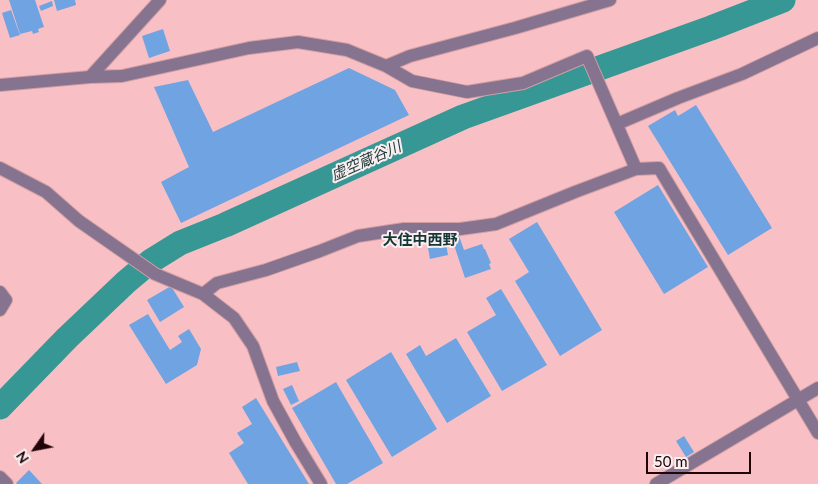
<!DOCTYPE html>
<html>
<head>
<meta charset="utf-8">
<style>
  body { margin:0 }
  #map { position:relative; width:818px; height:484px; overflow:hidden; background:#f8c0c5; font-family:Lato,sans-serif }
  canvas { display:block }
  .north { position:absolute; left:10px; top:424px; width:50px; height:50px; -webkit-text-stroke:4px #f9eff0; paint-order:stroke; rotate:237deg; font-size:14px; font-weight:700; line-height:20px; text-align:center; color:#210408 }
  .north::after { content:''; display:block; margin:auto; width:18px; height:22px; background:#210408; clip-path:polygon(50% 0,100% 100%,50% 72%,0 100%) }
  .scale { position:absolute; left:646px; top:452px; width:105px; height:22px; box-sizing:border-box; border:2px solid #210408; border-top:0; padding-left:6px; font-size:15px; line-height:18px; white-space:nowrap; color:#210408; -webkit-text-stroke:4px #f9eff0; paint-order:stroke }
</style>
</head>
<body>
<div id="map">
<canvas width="818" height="484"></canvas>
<div class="north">N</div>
<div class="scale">50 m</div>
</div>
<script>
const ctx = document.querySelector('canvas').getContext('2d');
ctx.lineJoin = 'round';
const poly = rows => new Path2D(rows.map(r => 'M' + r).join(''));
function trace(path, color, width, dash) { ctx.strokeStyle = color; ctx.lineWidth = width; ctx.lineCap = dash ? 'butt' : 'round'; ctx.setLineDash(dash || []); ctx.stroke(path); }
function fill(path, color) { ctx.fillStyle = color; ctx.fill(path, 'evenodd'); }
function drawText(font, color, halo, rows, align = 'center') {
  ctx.font = font + ' Lato,"Noto Sans JP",sans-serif'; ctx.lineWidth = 4; ctx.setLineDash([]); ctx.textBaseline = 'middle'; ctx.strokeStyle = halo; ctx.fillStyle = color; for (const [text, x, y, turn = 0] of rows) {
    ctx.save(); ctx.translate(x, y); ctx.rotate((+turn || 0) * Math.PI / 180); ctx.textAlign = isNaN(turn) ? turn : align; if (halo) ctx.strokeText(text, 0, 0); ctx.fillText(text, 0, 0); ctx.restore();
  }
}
const river = poly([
  [0,407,67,338,126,282,151,261,180,243,225,225,463,117,711,28,783,0]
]);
const building = poly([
  [9,0,35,0,44,27,38,29,39,32,33,34,32,31,20,34],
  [54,0,75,0,76,5,57,11],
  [52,1,53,6,41,11,39,6],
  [11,10,20,35,10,38,2,13],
  [163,29,170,51,149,58,142,36],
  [349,68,395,90,409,115,181,223,161,182,189,167,154,87,188,80,213,132],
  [696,105,772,228,728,255,648,126,675,110,678,116],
  [658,185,708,267,664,294,614,212],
  [537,222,602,330,560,356,515,281,529,272,509,239],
  [458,233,464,250,482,244,484,249,485,249,491,263,489,264,491,269,465,278,451,236],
  [446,244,448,255,430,259,428,248],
  [171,286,184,307,160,322,147,300],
  [501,289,547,365,502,391,467,332,496,315,486,298],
  [148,314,170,350,182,342,178,336,189,329,201,349,197,365,166,384,129,325],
  [456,338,491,396,447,423,406,354,420,345,426,356],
  [391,352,437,429,392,457,346,380],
  [297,362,300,371,278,376,276,367],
  [336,382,383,463,347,484,336,484,292,408],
  [292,385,299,401,291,405,283,389],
  [256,398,309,484,248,484,229,453,244,443,237,433,252,424,242,407],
  [684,436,694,452,686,457,676,441],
  [29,470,42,484,17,484,16,483]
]);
const minor = poly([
  [386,66,410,56,515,28,610,0],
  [90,77,160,0],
  [0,85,90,77,122,76,249,48,298,42,347,50,386,66,412,81,467,92,523,83,587,56,636,169],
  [617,124,678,98,742,74,818,38],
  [0,168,46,192,79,221,155,274,203,294,234,318,253,346,273,401,296,443,321,484],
  [0,292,6,300,0,310],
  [203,294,217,283,266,270,320,251,358,236,404,229,460,229,496,224,575,192,636,169,659,168,818,433],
  [0,477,7,484],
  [656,484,818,388]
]);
const waterNames = [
  ["虚空蔵谷川",366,161,-24]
];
const neighbourhoodNames = [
  ["大住中西野",420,240]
];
trace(river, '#379795', 25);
fill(building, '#6fa3e1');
trace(minor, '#d19ea3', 14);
trace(minor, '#857390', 12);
drawText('italic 15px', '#1e3b3a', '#f9eff0', waterNames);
drawText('bold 15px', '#143635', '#f9eff0', neighbourhoodNames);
</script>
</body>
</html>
